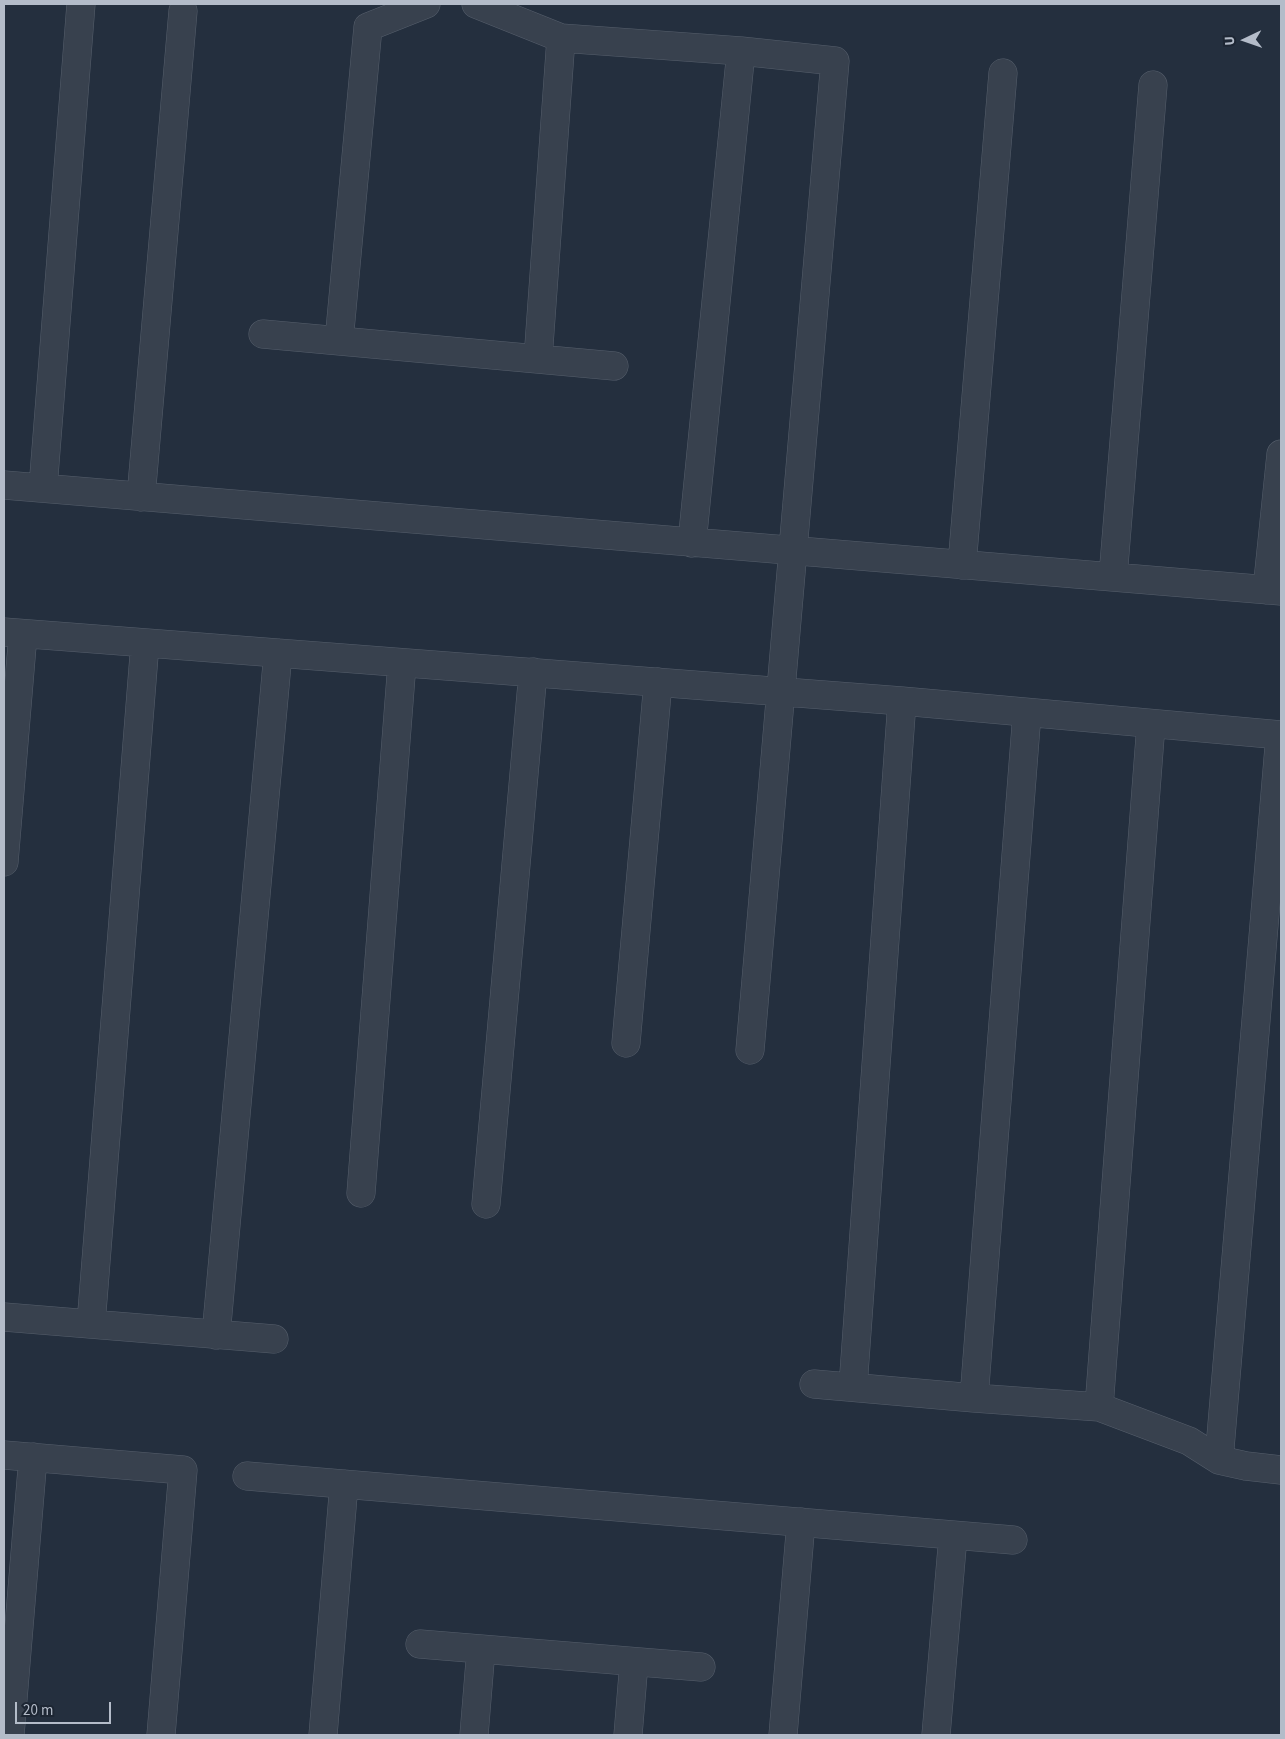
<!DOCTYPE html>
<html>
<head>
<meta charset="utf-8">
<style>
  body { margin:0 }
  #map { position:relative; width:1285px; height:1739px; overflow:hidden; background:#242f3e; font-family:"Source Sans 3",sans-serif }
  canvas { display:block }
  .frame { position:absolute; inset:0; border:5px solid #b4bcc9; pointer-events:none }
  .north { position:absolute; left:1220px; top:15px; width:50px; height:50px; -webkit-text-stroke:4px #1d2633; paint-order:stroke; rotate:267deg; font-size:14px; font-weight:700; line-height:20px; text-align:center; color:#b4bcc9 }
  .north::after { content:''; display:block; margin:auto; width:18px; height:22px; background:#b4bcc9; clip-path:polygon(50% 0,100% 100%,50% 72%,0 100%) }
  .scale { position:absolute; left:15px; top:1702px; width:96px; height:22px; box-sizing:border-box; border:2px solid #b4bcc9; border-top:0; padding-left:6px; font-size:15px; line-height:18px; white-space:nowrap; color:#b4bcc9; -webkit-text-stroke:4px #1d2633; paint-order:stroke }
</style>
</head>
<body>
<div id="map">
<canvas width="1285" height="1739"></canvas>
<div class="frame"></div>
<div class="north">U</div>
<div class="scale">20 m</div>
</div>
<script>
const ctx = document.querySelector('canvas').getContext('2d');
ctx.lineJoin = 'round';
const poly = rows => new Path2D(rows.map(r => 'M' + r).join(''));
function trace(path, color, width, dash) { ctx.strokeStyle = color; ctx.lineWidth = width; ctx.lineCap = dash ? 'butt' : 'round'; ctx.setLineDash(dash || []); ctx.stroke(path); }
const minor = poly([
  [476,4,561,38,741,51,835,61,750,1050],
  [263,334,614,366],
  [339,341,368,27,426,4],
  [538,359,561,38],
  [4,485,1281,591],
  [43,488,81,4],
  [141,497,183,11],
  [692,543,741,51],
  [962,565,1003,73],
  [1113,577,1153,85],
  [1267,590,1281,454],
  [4,632,902,701,1281,735],
  [4,862,23,634],
  [626,1043,658,682],
  [361,1193,402,663],
  [486,1204,533,672],
  [4,1317,274,1339],
  [91,1324,145,643],
  [216,1335,278,653],
  [814,1384,974,1398,1099,1407,1189,1441,1219,1460,1246,1466,1281,1470],
  [853,1387,902,701],
  [974,1398,1027,713],
  [1099,1407,1151,724],
  [4,1455,183,1470,161,1735],
  [1219,1460,1280,735],
  [247,1476,1013,1540],
  [420,1644,701,1667],
  [10,1735,33,1457],
  [323,1735,344,1484],
  [474,1735,481,1649],
  [628,1735,634,1662],
  [783,1735,801,1522],
  [936,1735,953,1536]
]);
trace(minor, '#565f6c', 29);
trace(minor, '#38414e', 28);
</script>
</body>
</html>
